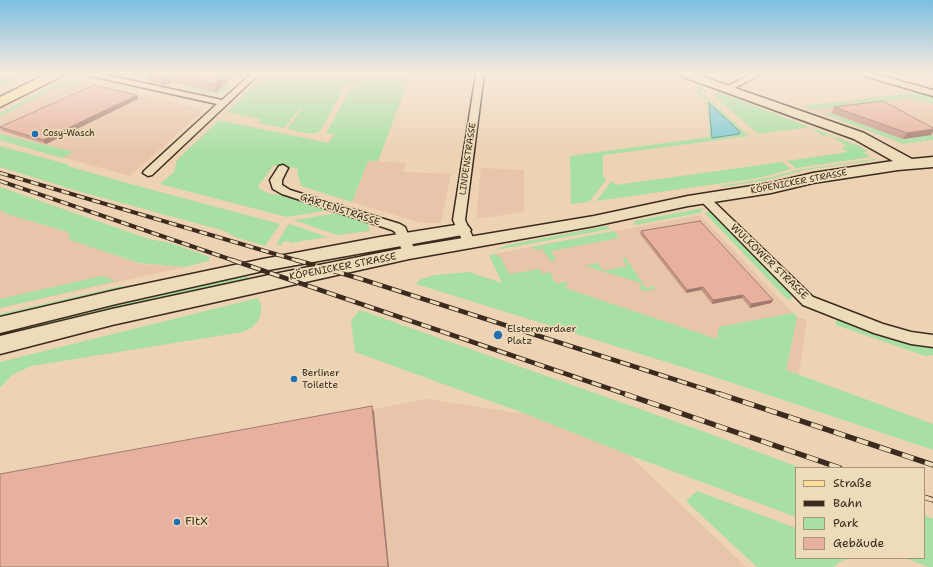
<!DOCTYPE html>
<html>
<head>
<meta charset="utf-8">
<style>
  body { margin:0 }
  #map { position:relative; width:933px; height:567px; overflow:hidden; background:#edd2b4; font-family:"Shantell Sans",sans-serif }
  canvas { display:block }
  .legend { position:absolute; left:795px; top:467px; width:130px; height:92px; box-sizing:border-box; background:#eedbb9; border:1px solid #a6947b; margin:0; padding:5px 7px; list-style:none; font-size:12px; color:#3b2a1e }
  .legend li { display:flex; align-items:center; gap:8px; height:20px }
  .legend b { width:20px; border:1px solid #a6947b }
</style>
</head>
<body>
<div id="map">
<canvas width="933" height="567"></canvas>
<ul class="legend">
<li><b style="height:5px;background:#fcde96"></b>Straße</li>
<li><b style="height:5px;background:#3b2a1e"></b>Bahn</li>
<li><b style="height:11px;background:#a8dfa3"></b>Park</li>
<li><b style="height:11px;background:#e8b09e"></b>Gebäude</li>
</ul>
</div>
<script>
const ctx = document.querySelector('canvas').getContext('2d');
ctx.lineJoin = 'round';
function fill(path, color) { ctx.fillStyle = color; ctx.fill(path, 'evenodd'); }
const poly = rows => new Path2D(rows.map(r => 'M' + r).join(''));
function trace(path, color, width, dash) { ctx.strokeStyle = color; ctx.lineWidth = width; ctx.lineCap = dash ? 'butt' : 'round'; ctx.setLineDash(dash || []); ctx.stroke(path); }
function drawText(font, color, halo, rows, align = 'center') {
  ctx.font = font + ' "Shantell Sans",sans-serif'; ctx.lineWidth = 3.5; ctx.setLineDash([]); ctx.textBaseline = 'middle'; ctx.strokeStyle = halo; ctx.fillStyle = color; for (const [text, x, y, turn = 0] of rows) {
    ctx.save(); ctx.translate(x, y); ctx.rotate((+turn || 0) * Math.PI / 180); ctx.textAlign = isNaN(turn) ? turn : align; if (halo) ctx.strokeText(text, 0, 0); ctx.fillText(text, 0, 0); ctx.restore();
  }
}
const built = poly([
  [67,78,200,109,202,112,130,176,0,140,0,113],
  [922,92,933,95,933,140,902,144,894,140,803,106],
  [368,161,406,163,403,172,451,174,441,223,421,223,352,202],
  [481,168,524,170,524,212,476,219],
  [0,210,10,215,68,232,71,240,140,264,185,267,0,308],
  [700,215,797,317,807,320,799,375,497,272,489,255],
  [427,399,526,414,629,455,746,567,0,567,0,478]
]);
const green = poly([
  [0,74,27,74,0,87],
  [266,74,411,74,378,161,368,161,352,202,301,186,297,171,298,168,279,167,274,165,259,185,259,189,271,194,282,195,329,210,287,217,160,184,174,172,177,160,219,120,329,143,334,134,326,133,351,88,354,88,355,85,347,84,320,131,316,133,306,133,287,129,302,108,300,108,284,128,258,123,261,119,227,112],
  [67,78,87,83,53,89,0,117,0,113],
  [226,83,232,84,222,94,213,94,180,87,185,85,216,92],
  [701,86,705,87,701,92,749,136,603,155,603,176,606,180,589,202,571,204,570,156,710,137,707,101,697,93,697,90],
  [718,92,859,146,868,151,863,152,871,157,796,168,787,161,848,152,841,148,847,146,829,135,823,136,810,127,758,134,713,95],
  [922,92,933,95,933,104,906,97,905,99,855,104,851,102,844,103,847,105,813,110,803,106],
  [831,113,903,139,933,135,933,140,902,144,894,140,823,114],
  [0,134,74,152,62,158,0,140],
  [0,146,66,164,71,167,123,182,280,224,265,246,235,237,225,231,78,191,0,167],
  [874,159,876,160,805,170,767,180,722,187,720,186,768,178,798,170],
  [782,162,791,169,759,178,596,201,612,181,616,185],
  [0,187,149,239,170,243,210,257,208,261,185,267,139,263,70,240,68,232,10,215,0,210],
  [704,208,699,213,635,225,634,221],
  [710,211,744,244,793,297,788,300,705,213],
  [332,214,340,214,367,223,370,231,337,235,294,220],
  [290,224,327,237,290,243,290,241,282,242,282,245,276,245,288,225],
  [606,226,610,229,495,250,507,245],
  [614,231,619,238,551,251,556,260,550,261,543,249,534,250,532,247],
  [495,254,501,258,509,274,540,269,542,274,550,272,556,284,569,281,565,288,717,339,719,327,793,313,797,317,786,370,933,424,933,450,711,376,416,284,421,279,435,275,469,272,502,283,489,255],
  [625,257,646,288,655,286,655,289,644,291,640,289,641,283,585,266,597,263,604,271,627,266,623,260],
  [248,271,248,280,0,339,0,333,188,288],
  [102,276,116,281,0,308,0,299],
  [122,286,124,288,0,317,0,314],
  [258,298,261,304,261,311,259,320,251,328,243,332,31,366,12,375,0,388,0,362],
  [360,310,702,431,801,468,796,468,796,517,629,455,526,414,355,352,351,320],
  [836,319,876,333,933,346,933,355,925,356,836,325],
  [697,491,796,528,796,558,852,558,841,561,833,567,757,567,686,501],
  [924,515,933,519,933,567,929,567,905,558,924,558]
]);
const water = poly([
  [709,103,740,132,739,134,712,138,709,103]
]);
const street = poly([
  [87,74,101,74,222,100,251,74,259,74,152,175,148,176,143,173,144,171,217,104,91,76,87,74],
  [476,74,484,74,465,220,475,242,474,245,469,246,464,245,463,242,453,220,476,74],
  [751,74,761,74,731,90,728,91,724,88,751,74],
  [863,74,875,74,933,90,933,96,864,76,863,74],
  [283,165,288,168,282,180,282,185,290,190,400,224,405,227,416,253,414,256,409,257,404,256,395,232,392,230,282,194,273,189,270,180,279,166,283,165],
  [704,195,708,196,813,297,883,324,911,332,933,335,933,347,911,344,874,333,803,305,700,200,698,198,700,196,704,195]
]);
const secondary = poly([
  [679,74,695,74,864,133,912,159,933,157,933,167,898,170,813,183,771,193,688,206,594,226,409,259,112,325,0,354,0,336,112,309,269,275,409,247,594,216,688,196,771,183,813,173,893,161,854,139,681,76,679,74],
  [462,224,468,226,471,230,468,234,263,271,116,304,0,333,0,317,116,290,263,259,380,237,462,224]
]);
const primary = poly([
  [46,74,61,74,60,77,0,107,0,97,46,74]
]);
const railFar2 = poly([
  [0,173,299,261],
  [0,181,235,261]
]);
const railFar1 = poly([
  [232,260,628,395],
  [296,260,361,279,723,395]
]);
const rail = poly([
  [625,394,840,468],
  [720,394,933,465],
  [924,497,933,500]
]);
const wall = poly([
  [149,74,237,74,216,92,172,82,164,86,150,83,147,75],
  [138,99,46,144,2,131,0,128,0,127],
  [834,107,931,135,903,139,831,113],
  [641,231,773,300,771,303,750,308,742,298,712,304,701,290,686,293,640,234]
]);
const shadedWall = poly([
  [169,74,172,82,164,86,161,78],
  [225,74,237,74,216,92,214,84],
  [137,95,138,99,46,144,43,140],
  [933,129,933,132,931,135,903,139,907,133],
  [703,287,701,290,686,293,687,290],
  [743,295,742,298,712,304,713,300],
  [773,300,771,303,750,308,751,304],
  [372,406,374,412,389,567,388,567]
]);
const building = poly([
  [149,74,225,74,214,84,169,74,161,78,147,75,149,74],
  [94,85,137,95,43,140,0,127,94,85],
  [883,101,933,128,933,129,907,133,834,107,883,101],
  [700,221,773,300,751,304,743,295,713,300,703,287,687,290,641,231,700,221],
  [372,406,388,567,0,567,0,474,372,406]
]);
const markers = [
  [35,134,4,"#1f6fb2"],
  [498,335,5,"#1f6fb2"],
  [294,379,4,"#1f6fb2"],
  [177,522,4,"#1f6fb2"]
];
const farPoinames = [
  ["Cosy-Wasch",43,134]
];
const farStreetnames = [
  ["LINDENSTRASSE",468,159,-82],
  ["KÖPENICKER STRASSE",799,182,-11]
];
const streetNames = [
  ["GARTENSTRASSE",340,210,18],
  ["WULKOWER STRASSE",769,262,44],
  ["KÖPENICKER STRASSE",343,267,-11]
];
const poiNames = [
  ["Elsterwerdaer",507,329],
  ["Platz",507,341],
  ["Berliner",302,373],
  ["Toilette",302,385]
];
const nearPoinames = [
  ["FitX",185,522]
];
fill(built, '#e8c5aa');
fill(green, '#a8dfa3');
fill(water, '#7cccd7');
trace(water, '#628b8d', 1);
trace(street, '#3b2a1e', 3);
trace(secondary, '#3b2a1e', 3);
trace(primary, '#3b2a1e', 3);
fill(street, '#eedbb9');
fill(secondary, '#eedbb9');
fill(primary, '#fcde96');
trace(railFar2, '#3b2a1e', 4);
trace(railFar1, '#3b2a1e', 4.5);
trace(rail, '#3b2a1e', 5.5);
trace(railFar2, '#eedbb9', 2.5, [8]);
trace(railFar1, '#eedbb9', 3, [10]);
trace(rail, '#eedbb9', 4, [12]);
fill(wall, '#c89788');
fill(shadedWall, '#a27b6f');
fill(building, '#e8b09e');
trace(building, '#a27b6f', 1);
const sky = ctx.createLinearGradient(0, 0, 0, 153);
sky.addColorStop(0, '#7dbee1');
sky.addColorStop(0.48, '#f7ebdd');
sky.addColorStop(1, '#f7ebdd00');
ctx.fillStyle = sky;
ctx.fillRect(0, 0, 933, 153);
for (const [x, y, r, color] of markers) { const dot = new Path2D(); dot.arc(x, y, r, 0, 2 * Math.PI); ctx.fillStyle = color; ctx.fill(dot); trace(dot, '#eedbb9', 1.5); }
drawText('9px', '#3b2a1e', '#eedbb9', farPoinames, 'left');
drawText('9px', '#3b2a1e', '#eedbb9', farStreetnames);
drawText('10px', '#3b2a1e', '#eedbb9', streetNames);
drawText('10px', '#3b2a1e', '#eedbb9', poiNames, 'left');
drawText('12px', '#3b2a1e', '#eedbb9', nearPoinames, 'left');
</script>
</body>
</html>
